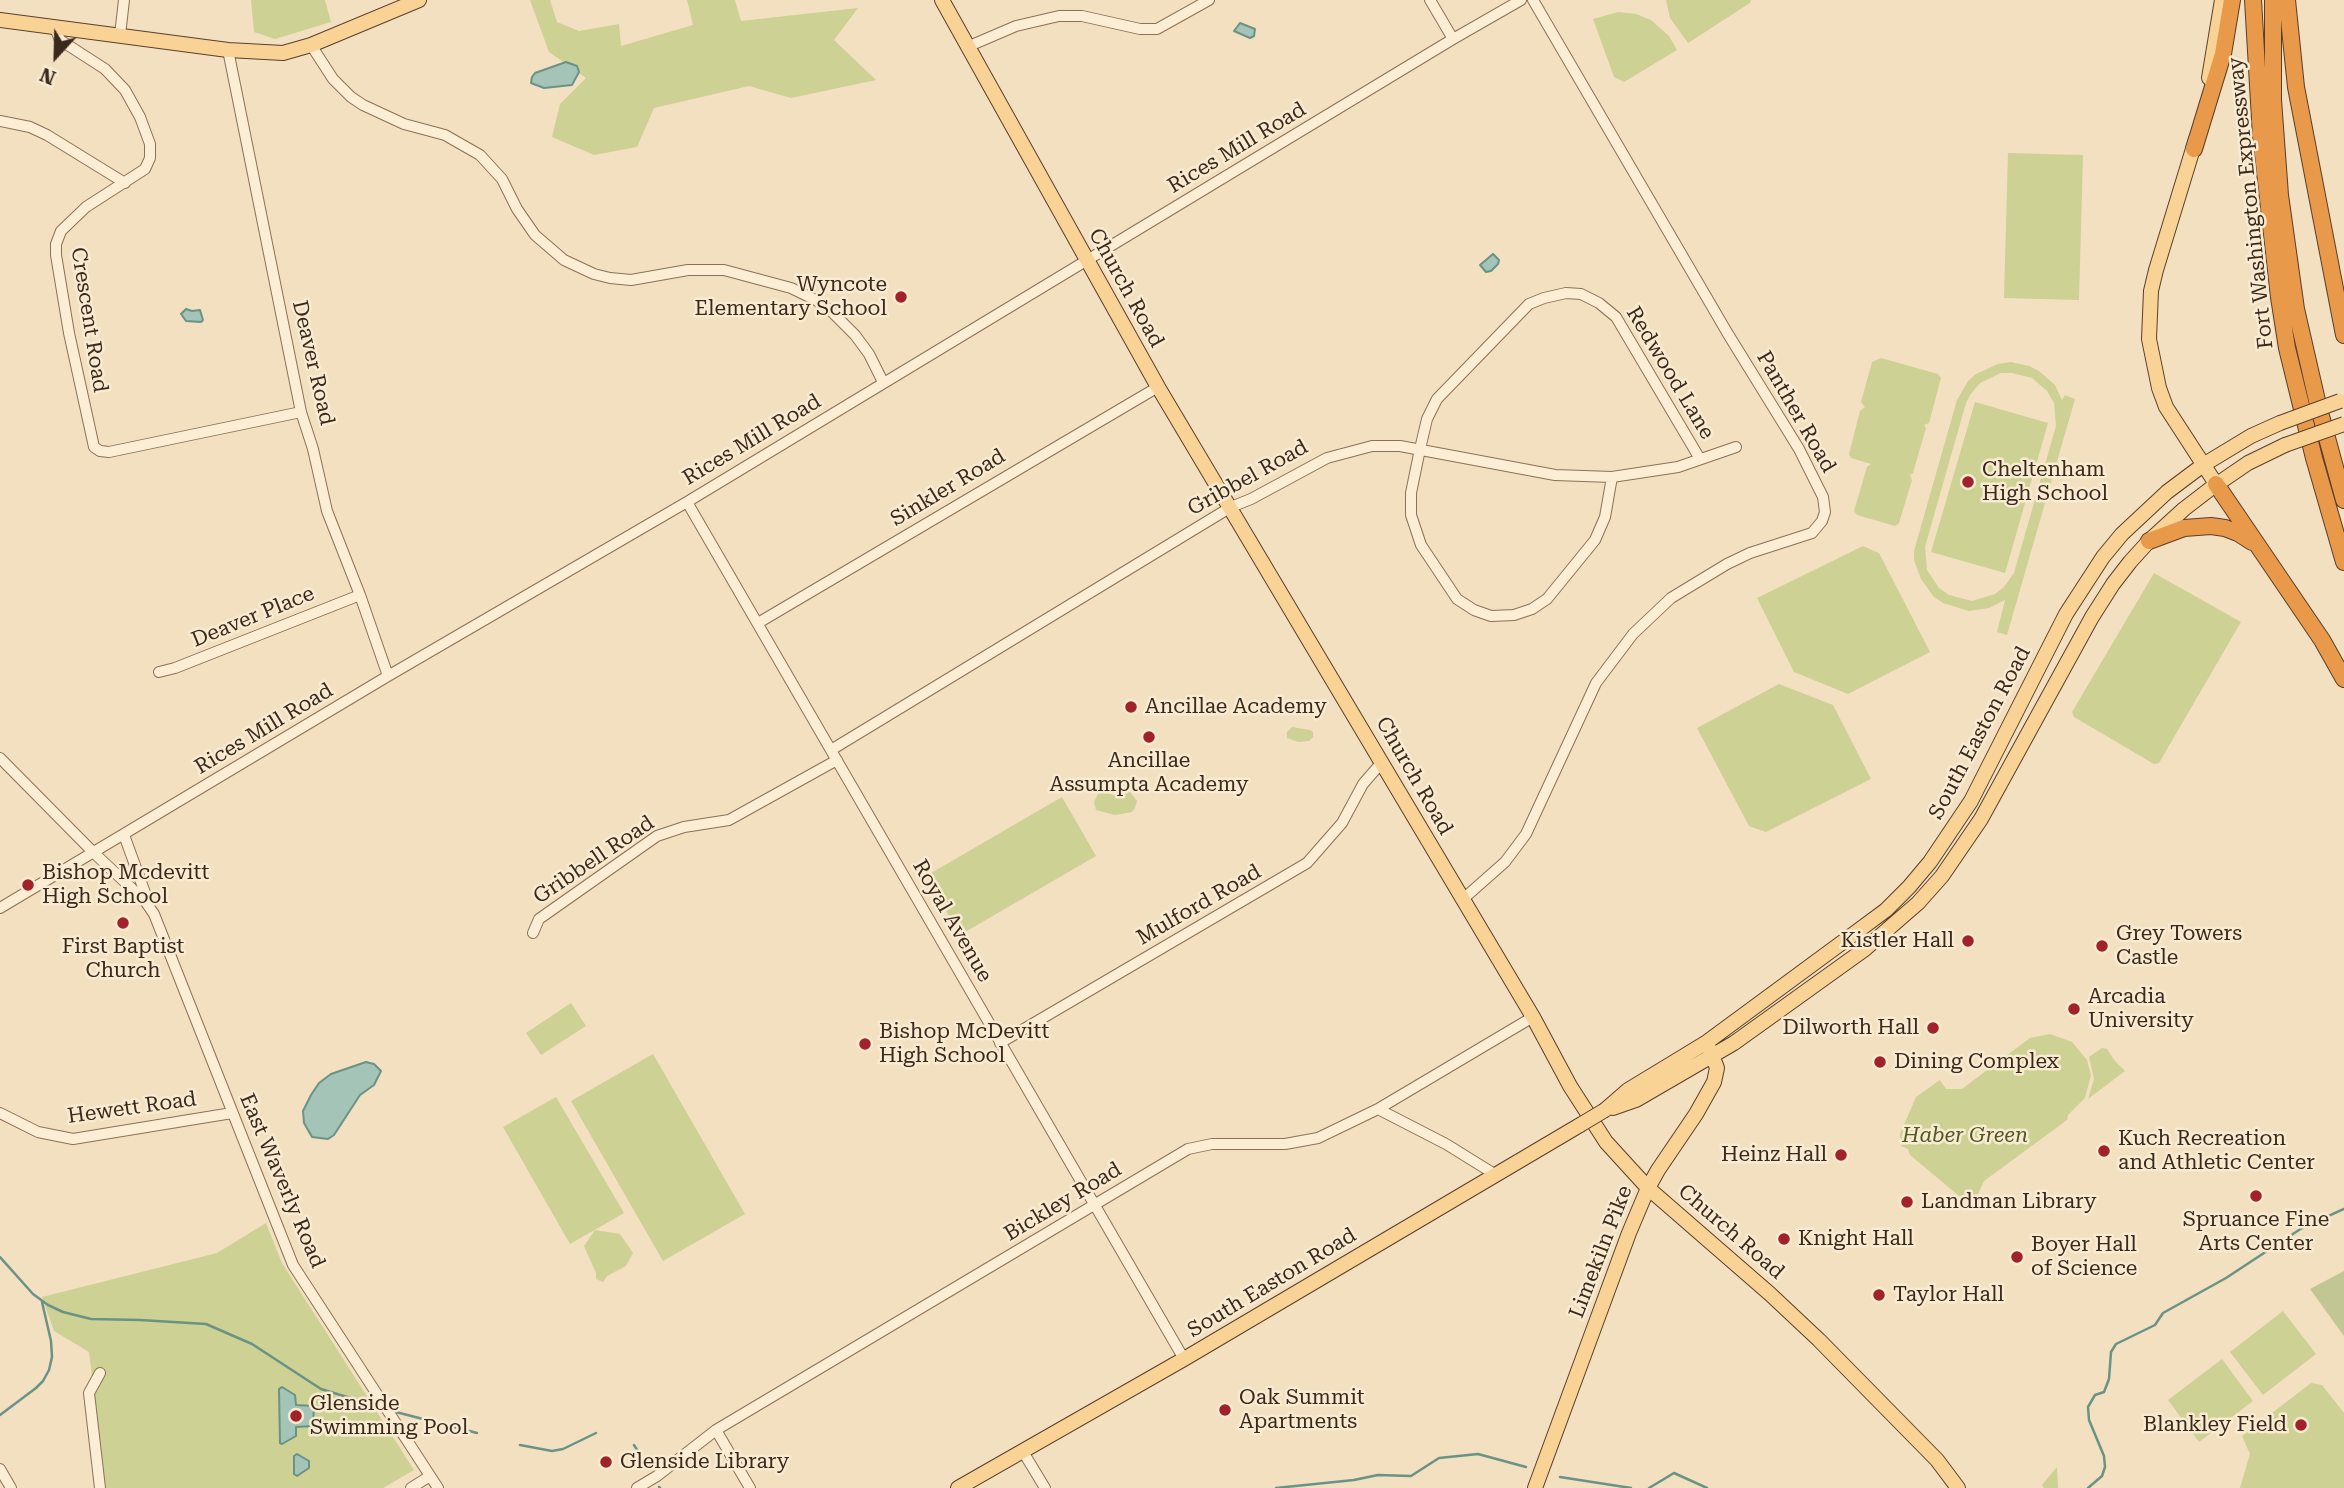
<!DOCTYPE html>
<html>
<head>
<meta charset="utf-8">
<style>
  body { margin:0 }
  #map { position:relative; width:2344px; height:1488px; overflow:hidden; background:#f2e0c1; font-family:"Roboto Serif",serif }
  canvas { display:block }
  .north { position:absolute; left:21px; top:21px; width:70px; height:70px; -webkit-text-stroke:5px #f8ebd1; paint-order:stroke; rotate:202deg; font-size:19px; font-weight:700; line-height:28px; text-align:center; color:#3b291c }
  .north::after { content:''; display:block; margin:auto; width:24px; height:32px; background:#3b291c; clip-path:polygon(50% 0,100% 100%,50% 72%,0 100%) }
</style>
</head>
<body>
<div id="map">
<canvas width="2344" height="1488"></canvas>
<div class="north">N</div>
</div>
<script>
const ctx = document.querySelector('canvas').getContext('2d');
ctx.lineJoin = 'round';
function fill(path, color) { ctx.fillStyle = color; ctx.fill(path, 'evenodd'); }
const poly = rows => new Path2D(rows.map(r => 'M' + r).join(''));
function trace(path, color, width, dash) { ctx.strokeStyle = color; ctx.lineWidth = width; ctx.lineCap = dash ? 'butt' : 'round'; ctx.setLineDash(dash || []); ctx.stroke(path); }
function drawText(font, color, halo, rows, align = 'center') {
  ctx.font = font + ' "Roboto Serif",serif'; ctx.lineWidth = 5; ctx.setLineDash([]); ctx.textBaseline = 'middle'; ctx.strokeStyle = halo; ctx.fillStyle = color; for (const [text, x, y, turn = 0] of rows) {
    ctx.save(); ctx.translate(x, y); ctx.rotate((+turn || 0) * Math.PI / 180); ctx.textAlign = isNaN(turn) ? turn : align; if (halo) ctx.strokeText(text, 0, 0); ctx.fillText(text, 0, 0); ctx.restore();
  }
}
const green = poly([
  [251,0,325,0,331,22,275,39,254,32],
  [530,0,550,0,557,22,579,31,619,24,621,46,693,25,687,0,735,0,741,21,858,8,834,40,876,80,791,98,749,86,654,108,637,147,594,155,552,137,560,104,586,78,549,52],
  [1666,0,1751,0,1750,3,1688,43,1670,18],
  [1618,12,1636,14,1651,20,1669,36,1677,50,1624,82,1614,77,1593,19],
  [2008,153,2083,155,2079,300,2004,298],
  [1881,358,1938,374,1941,378,1929,423,1924,425,1926,428,1913,473,1910,475,1912,480,1899,523,1895,526,1857,515,1854,511,1867,467,1871,464,1851,458,1849,454,1860,411,1865,407,1861,402,1872,362],
  [2011,362,2029,366,2039,371,2055,385,2062,400,2065,395,2075,399,2007,635,1997,632,2005,600,1989,608,1969,611,1943,603,1934,597,1921,579,1914,560,1914,551,1957,400,1968,381,1976,374,1998,364],
  [2001,373,2012,373,2032,378,2047,391,2054,403,2056,426,2014,573,2004,587,1995,594,1972,601,1949,595,1939,588,1927,570,1925,547,1966,403,1970,395,1980,383],
  [1975,402,2048,423,2005,573,1931,552],
  [1863,546,1879,553,1930,652,1848,694,1794,672,1757,598],
  [2154,573,2241,622,2159,763,2154,764,2074,717,2072,712],
  [1779,684,1833,705,1871,779,1766,832,1749,826,1697,728],
  [1292,727,1310,730,1313,732,1313,737,1309,741,1298,742,1287,738,1287,732],
  [1104,791,1113,795,1130,792,1137,801,1135,808,1132,812,1115,815,1096,810,1094,802,1098,794],
  [1062,797,1096,856,960,935,926,876],
  [571,1003,586,1026,541,1055,526,1033],
  [2050,1034,2072,1042,2087,1060,2091,1075,2085,1098,2068,1115,2067,1120,1984,1181,1978,1194,1965,1201,1910,1155,1908,1149,1901,1146,1900,1134,1916,1097,1940,1080,1946,1089,1962,1089,2030,1038],
  [2102,1048,2107,1049,2115,1061,2125,1071,2088,1099,2094,1079,2089,1057],
  [653,1054,745,1214,663,1261,571,1101],
  [556,1097,624,1213,570,1244,503,1127],
  [266,1223,282,1263,414,1470,383,1488,106,1488,89,1352,54,1331,42,1297,217,1253],
  [595,1230,620,1234,633,1253,626,1266,607,1276,603,1282,596,1279,596,1273,584,1246],
  [2283,1311,2316,1354,2263,1395,2230,1352],
  [2222,1359,2253,1401,2199,1442,2168,1400],
  [2311,1383,2322,1385,2344,1413,2344,1488,2240,1488,2250,1454,2242,1436],
  [2057,1467,2058,1488,2044,1488,2042,1485]
]);
const cemetery = poly([
  [2344,1271,2344,1336,2310,1289]
]);
const water = poly([
  [1240,23,1255,29,1254,36,1250,38,1234,31,1240,23],
  [566,62,577,66,579,72,572,85,544,88,531,83,532,77,535,73,566,62],
  [1493,254,1499,260,1498,264,1491,271,1486,272,1480,265,1493,254],
  [186,309,192,311,200,310,203,320,201,322,186,321,181,314,186,309],
  [366,1062,374,1064,381,1071,374,1085,360,1095,334,1135,328,1139,312,1137,304,1123,303,1111,311,1095,319,1083,331,1074,366,1062],
  [282,1387,295,1395,296,1405,314,1406,313,1426,296,1427,296,1436,282,1444,280,1443,279,1389,282,1387],
  [297,1454,309,1461,309,1468,297,1476,294,1474,294,1456,297,1454]
]);
const stream = poly([
  [0,1257,33,1294,48,1305,63,1312,91,1319,140,1320,206,1324,252,1344,321,1389,383,1408],
  [392,1411,477,1433],
  [0,1415,36,1388,43,1381,49,1370,52,1357,51,1341,42,1302],
  [520,1445,552,1451,563,1449,596,1433],
  [634,1445,649,1469],
  [1560,1477,1631,1488],
  [659,1487,660,1488],
  [1276,1488,1354,1480,1378,1475,1411,1476,1439,1458,1478,1454,1526,1467],
  [1649,1488,1674,1473,1707,1488],
  [2088,1488,2102,1476,2105,1467,2104,1456,2089,1420,2088,1407,2095,1395,2104,1392,2109,1379,2111,1352,2116,1344,2155,1325,2163,1313,2226,1278,2302,1228,2344,1209]
]);
const minor = poly([
  [1430,0,1453,39],
  [55,28,60,40,105,69,125,90,140,117,150,144,150,158,145,169,86,207,61,231,56,244,56,255,69,333,94,447,100,451,109,452,301,412],
  [120,35,124,0],
  [311,45,333,79,351,97,363,105,404,124,445,135,480,155,502,179,517,209,535,235,564,260,594,274,610,278,631,280,688,270,724,270,791,288,816,300,832,312,855,335,869,354,883,382],
  [967,47,1016,26,1059,16,1082,16,1140,29,1157,29,1209,0],
  [228,50,301,412,313,449,327,511,360,595,388,676],
  [0,121,30,127,47,135,125,183],
  [1612,477,1605,517,1595,540,1547,599,1532,609,1514,615,1491,616,1474,610,1457,599,1421,545,1411,515,1411,493,1420,449,1427,419,1437,399,1529,304,1544,298,1566,293,1581,294,1599,303,1616,317,1700,459],
  [687,502,1184,1359],
  [758,623,1158,387],
  [159,672,175,668,360,595],
  [831,750,1231,507,1251,499,1327,458,1372,446,1400,446,1555,475,1612,477,1678,467,1736,447],
  [0,758,93,852,145,901,154,914,293,1265,438,1488],
  [124,835,148,901],
  [1462,900,1505,862,1526,834,1596,683,1633,634,1671,598,1727,564,1750,553,1812,533,1822,521,1825,512,1823,497,1799,449,1728,334,1533,0],
  [0,908,388,676,687,502,1453,39,1521,0],
  [533,933,539,919,657,836,684,827,729,820,837,760],
  [1000,1043,1307,863,1342,823,1363,784,1382,762],
  [1378,1109,1446,1144,1496,1175],
  [0,1113,38,1132,73,1139,232,1113],
  [100,1373,89,1393,100,1488],
  [716,1430,750,1488],
  [1022,1450,1045,1488],
  [0,1469,11,1488],
  [411,1488,430,1476],
  [637,1488,657,1476,716,1430,1188,1149,1212,1144,1285,1144,1318,1138,1378,1109,1533,1017]
]);
const major = poly([
  [942,0,1158,387,1533,1017,1570,1086,1606,1142,1648,1188,1770,1294,1819,1340,1937,1460,1958,1488],
  [0,20,228,50,283,53,311,45,419,0],
  [2209,78,2222,0],
  [2196,139,2156,270,2151,291,2149,339,2159,388,2166,407,2216,484],
  [1613,1108,1636,1100,1734,1043,1865,949,1918,903,1942,876,1981,819,2092,617,2113,584,2130,562,2149,541,2184,509,2210,489,2248,463,2285,445],
  [1605,1110,1628,1090,1707,1042,1855,933,1886,910,1909,887,1930,862,1971,801,2066,614,2103,557,2122,534,2167,492,2203,465,2251,436,2280,423],
  [958,1488,1184,1359,1580,1125],
  [1535,1488,1629,1233,1648,1188,1658,1170,1696,1114,1714,1082,1717,1068,1710,1050]
]);
const highway = poly([
  [2253,0,2261,136,2279,297,2287,348,2314,458,2344,562],
  [2273,0,2273,100,2280,195,2296,309,2318,405,2344,500],
  [2287,0,2296,87,2344,335],
  [2194,149,2223,54,2232,0],
  [2216,484,2322,640,2344,679],
  [2149,541,2184,528,2211,526,2225,528,2238,533,2252,542]
]);
const majorBridge = poly([
  [2280,423,2340,401],
  [2285,445,2344,424],
  [1580,1125,1605,1110]
]);
const markers = [
  [901,297,7,"#a1222a"],
  [1968,482,7,"#a1222a"],
  [1131,707,7,"#a1222a"],
  [1149,737,7,"#a1222a"],
  [28,885,7,"#a1222a"],
  [123,923,7,"#a1222a"],
  [1968,941,7,"#a1222a"],
  [2102,946,7,"#a1222a"],
  [2074,1009,7,"#a1222a"],
  [1933,1028,7,"#a1222a"],
  [865,1044,7,"#a1222a"],
  [1880,1062,7,"#a1222a"],
  [2104,1151,7,"#a1222a"],
  [1841,1155,7,"#a1222a"],
  [2256,1196,7,"#a1222a"],
  [1907,1202,7,"#a1222a"],
  [1784,1239,7,"#a1222a"],
  [2017,1257,7,"#a1222a"],
  [1879,1295,7,"#a1222a"],
  [1225,1410,7,"#a1222a"],
  [296,1416,7,"#a1222a"],
  [2301,1425,7,"#a1222a"],
  [606,1462,7,"#a1222a"]
];
const streetNames = [
  ["Rices Mill Road",1237,148,-31],
  ["Fort Washington Expressway",2251,203,-96],
  ["Church Road",1126,288,61],
  ["Crescent Road",89,320,81],
  ["Deaver Road",313,363,77],
  ["Redwood Lane",1670,373,59],
  ["Panther Road",1796,412,60],
  ["Rices Mill Road",752,440,-31],
  ["Gribbel Road",1248,478,-29],
  ["Sinkler Road",948,488,-31],
  ["Deaver Place",253,617,-22],
  ["Rices Mill Road",264,729,-31],
  ["South Easton Road",1980,733,-62],
  ["Church Road",1414,776,60],
  ["Gribbell Road",594,860,-34],
  ["Mulford Road",1199,905,-30],
  ["Royal Avenue",952,921,60],
  ["Hewett Road",132,1108,-8],
  ["East Waverly Road",282,1181,67],
  ["Bickley Road",1063,1202,-31],
  ["Church Road",1731,1232,41],
  ["Limekiln Pike",1601,1252,-69],
  ["South Easton Road",1272,1283,-31]
];
const poiNames = [
  ["Wyncote",887,285,"right"],
  ["Elementary School",887,309,"right"],
  ["Cheltenham",1982,470],
  ["High School",1982,494],
  ["Ancillae Academy",1145,707],
  ["Ancillae",1149,761,"center"],
  ["Assumpta Academy",1149,785,"center"],
  ["Bishop Mcdevitt",42,873],
  ["High School",42,897],
  ["Grey Towers",2116,934],
  ["Castle",2116,958],
  ["Kistler Hall",1954,941,"right"],
  ["First Baptist",123,947,"center"],
  ["Church",123,971,"center"],
  ["Arcadia",2088,997],
  ["University",2088,1021],
  ["Dilworth Hall",1919,1028,"right"],
  ["Bishop McDevitt",879,1032],
  ["High School",879,1056],
  ["Dining Complex",1894,1062],
  ["Kuch Recreation",2118,1139],
  ["and Athletic Center",2118,1163],
  ["Heinz Hall",1827,1155,"right"],
  ["Landman Library",1921,1202],
  ["Spruance Fine",2256,1220,"center"],
  ["Arts Center",2256,1244,"center"],
  ["Knight Hall",1798,1239],
  ["Boyer Hall",2031,1245],
  ["of Science",2031,1269],
  ["Taylor Hall",1893,1295],
  ["Oak Summit",1239,1398],
  ["Apartments",1239,1422],
  ["Glenside",310,1404],
  ["Swimming Pool",310,1428],
  ["Blankley Field",2287,1425,"right"],
  ["Glenside Library",620,1462]
];
const parkNames = [
  ["Haber Green",1965,1136]
];
fill(green, '#cdd194');
fill(cemetery, '#c2c594');
fill(water, '#a4c4b8');
trace(water, '#6a9386', 2);
trace(stream, '#6a9386', 2.5);
trace(minor, '#8d7057', 12);
trace(major, '#5a3e2b', 16);
trace(highway, '#5a3e2b', 18);
trace(minor, '#fceed5', 10);
trace(major, '#f8d395', 14);
trace(highway, '#e8994a', 16);
trace(majorBridge, '#5a3e2b', 16, []);
trace(majorBridge, '#f8d395', 14);
for (const [x, y, r, color] of markers) { const dot = new Path2D(); dot.arc(x, y, r, 0, 2 * Math.PI); ctx.fillStyle = color; ctx.fill(dot); trace(dot, '#f8ebd1', 2.5); }
drawText('21px', '#3b291c', '#f8ebd1', streetNames);
drawText('21px', '#3b291c', '#f8ebd1', poiNames, 'left');
drawText('italic 21px', '#4f5921', '#f8ebd1', parkNames);
</script>
</body>
</html>
